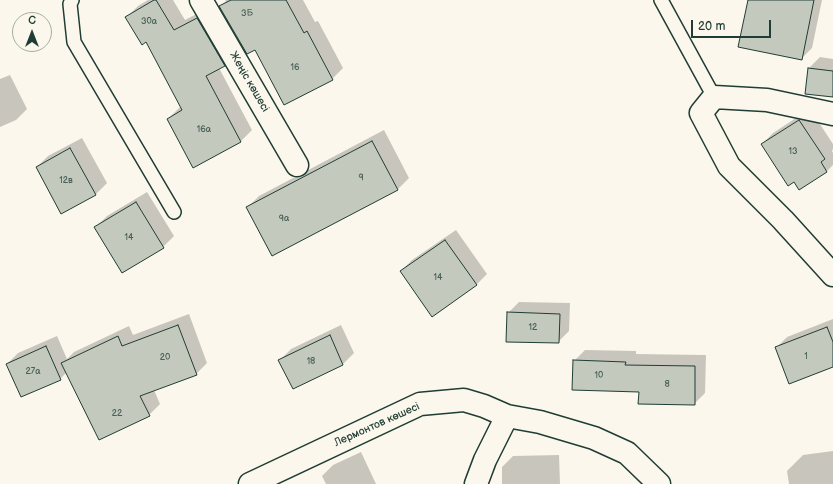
<!DOCTYPE html>
<html>
<head>
<meta charset="utf-8">
<style>
  body { margin:0 }
  #map { position:relative; width:833px; height:484px; overflow:hidden; background:#fbf7ec; font-family:"Balsamiq Sans",sans-serif }
  canvas { display:block }
  .north { position:absolute; left:12px; top:12px; width:40px; height:40px; box-sizing:border-box; background:#fbf7ec; border:1px solid #a3ada2; border-radius:50%; rotate:0deg; font-size:11px; font-weight:700; line-height:16px; text-align:center; color:#1f3d34 }
  .north::after { content:''; display:block; margin:auto; width:14px; height:18px; background:#1f3d34; clip-path:polygon(50% 0,100% 100%,50% 72%,0 100%) }
  .scale { position:absolute; left:691px; top:20px; width:80px; height:18px; box-sizing:border-box; border:2px solid #1f3d34; border-top:0; padding-left:5px; font-size:12px; line-height:14px; white-space:nowrap; color:#1f3d34; -webkit-text-stroke:3px #fbf7ec; paint-order:stroke }
</style>
</head>
<body>
<div id="map">
<canvas width="833" height="484"></canvas>
<div class="north">С</div>
<div class="scale">20 m</div>
</div>
<script>
const ctx = document.querySelector('canvas').getContext('2d');
ctx.lineJoin = 'round';
function fill(path, color) { ctx.fillStyle = color; ctx.fill(path, 'evenodd'); }
const poly = rows => new Path2D(rows.map(r => 'M' + r).join(''));
function trace(path, color, width, dash) { ctx.strokeStyle = color; ctx.lineWidth = width; ctx.lineCap = dash ? 'butt' : 'round'; ctx.setLineDash(dash || []); ctx.stroke(path); }
function drawText(font, color, halo, rows, align = 'center') {
  ctx.font = font + ' "Balsamiq Sans",sans-serif'; ctx.lineWidth = 3; ctx.setLineDash([]); ctx.textBaseline = 'middle'; ctx.strokeStyle = halo; ctx.fillStyle = color; for (const [text, x, y, turn = 0] of rows) {
    ctx.save(); ctx.translate(x, y); ctx.rotate((+turn || 0) * Math.PI / 180); ctx.textAlign = isNaN(turn) ? turn : align; if (halo) ctx.strokeText(text, 0, 0); ctx.fillText(text, 0, 0); ctx.restore();
  }
}
const shadow = poly([
  [148,0,173,0,185,20,208,8,235,54,224,65,219,68,252,130,241,141,193,166,168,119,181,106,147,41,127,17,138,6],
  [225,0,303,0,315,22,318,21,343,68,332,79,255,49,220,7,226,1],
  [749,0,822,0,812,48,801,59],
  [820,57,833,59,833,96,809,68],
  [10,75,27,109,16,120,0,127,0,79],
  [810,109,833,144,833,149,832,151,833,153,833,165,827,171,800,189,794,180,762,144,773,133],
  [384,130,409,178,398,189,273,255,248,207,259,196],
  [82,138,107,183,96,194,62,212,37,167,48,156],
  [147,192,174,236,163,247,96,227,107,216],
  [456,230,487,274,476,285,401,271,412,260],
  [519,302,570,303,569,331,558,342,508,313],
  [189,314,207,363,196,374,154,390,160,404,149,415,67,372,60,379,7,364,18,353,57,336,67,359,74,352,129,326,133,335],
  [833,319,833,366,776,348,787,337],
  [341,325,354,353,343,364,293,388,280,360,291,349],
  [585,350,636,351,636,354,706,355,705,393,694,404,640,391,574,361],
  [833,451,833,484,789,484,787,471,803,455],
  [361,452,376,484,326,484,322,476,333,465],
  [559,455,560,484,502,484,502,467,513,456]
]);
const building = poly([
  [154,0,156,0,174,30,197,18,225,66,206,76,241,142,193,168,167,119,182,110,146,42,142,45,125,17,154,0],
  [231,0,286,0,304,33,307,31,333,80,284,105,255,50,247,54,219,6,231,0],
  [748,0,814,0,802,60,738,47,748,0],
  [808,68,833,71,833,97,805,94,808,68],
  [799,120,825,159,821,162,827,172,799,190,794,182,788,186,761,144,799,120],
  [372,141,398,190,272,256,246,207,372,141],
  [70,148,96,195,61,214,36,167,70,148],
  [136,202,164,248,122,273,94,227,136,202],
  [445,240,477,285,432,317,400,271,445,240],
  [507,312,560,314,559,343,506,342,507,312],
  [178,325,197,375,140,396,150,416,99,440,61,363,118,336,122,346,178,325],
  [827,327,833,342,833,367,789,384,775,347,827,327],
  [330,335,343,365,293,389,278,360,330,335],
  [46,346,61,380,21,397,6,364,46,346],
  [573,360,626,362,625,365,695,366,695,405,638,404,639,392,572,390,573,360]
]);
const lane = poly([
  [72,0,70,4,74,42,174,212],
  [661,0,714,97]
]);
const street = poly([
  [201,0,297,165],
  [833,114,767,100,714,97,701,113,729,166,783,220,833,275],
  [507,416,540,422,594,438,627,453,659,484],
  [250,484,420,404,464,400,484,406,507,416,485,460,476,484]
]);
const numberNames = [
  ["3Б",247,14],
  ["30а",149,22],
  ["16",295,68],
  ["16а",204,130],
  ["13",793,152],
  ["9",361,178],
  ["12в",66,181],
  ["9а",284,219],
  ["14",129,238],
  ["14",438,278],
  ["12",533,328],
  ["1",806,357],
  ["20",165,358],
  ["18",311,362],
  ["27а",33,372],
  ["10",599,376],
  ["8",667,385],
  ["22",117,414]
];
const streetNames = [
  ["Жеңіс көшесі",249,82,60],
  ["Лермонтов көшесі",377,425,-24]
];
fill(shadow, '#0003');
fill(building, '#c4c9be');
trace(building, '#1f3d34', 1);
trace(lane, '#1f3d34', 16);
trace(street, '#1f3d34', 25);
trace(lane, '#fbf7ec', 13);
trace(street, '#fbf7ec', 22);
drawText('9px', '#486056', null, numberNames);
drawText('11px', '#1f3d34', '#fbf7ec', streetNames);
</script>
</body>
</html>
